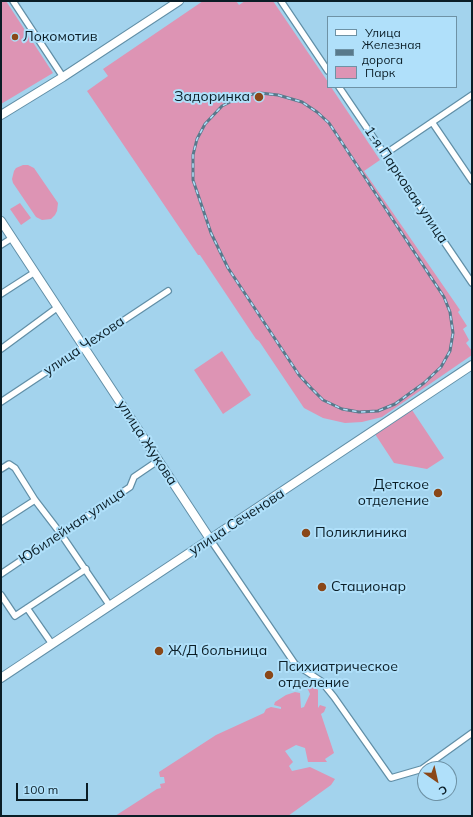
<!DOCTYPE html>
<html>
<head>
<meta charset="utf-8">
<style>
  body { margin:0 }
  #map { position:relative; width:473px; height:817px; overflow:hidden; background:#a3d3ed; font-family:Mulish,sans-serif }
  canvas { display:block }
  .frame { position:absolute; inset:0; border:2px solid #0a1d26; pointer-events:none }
  .legend { position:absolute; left:327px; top:16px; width:130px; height:72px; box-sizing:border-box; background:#b0e0fa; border:1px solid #6e92a5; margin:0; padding:5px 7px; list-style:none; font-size:12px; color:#0a1d26 }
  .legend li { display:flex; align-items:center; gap:8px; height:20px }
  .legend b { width:20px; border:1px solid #6e92a5 }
  .north { position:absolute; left:417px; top:761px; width:40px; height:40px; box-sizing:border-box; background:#b0e0fa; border:1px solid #6e92a5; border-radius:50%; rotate:146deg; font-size:11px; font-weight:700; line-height:16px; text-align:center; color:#0a1d26 }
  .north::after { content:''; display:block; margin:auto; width:14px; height:18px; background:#8a4718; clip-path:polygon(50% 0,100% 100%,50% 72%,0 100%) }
  .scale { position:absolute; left:16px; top:783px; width:72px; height:18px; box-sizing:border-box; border:2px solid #0a1d26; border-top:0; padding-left:5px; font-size:12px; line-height:14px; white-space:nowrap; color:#0a1d26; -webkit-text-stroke:3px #b0e0fa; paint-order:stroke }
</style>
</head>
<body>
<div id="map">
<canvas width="473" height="817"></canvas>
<div class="frame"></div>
<ul class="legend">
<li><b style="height:5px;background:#fff"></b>Улица</li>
<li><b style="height:5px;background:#58798b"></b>Железная дорога</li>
<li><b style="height:11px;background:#dd94b4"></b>Парк</li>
</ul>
<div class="north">С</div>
<div class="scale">100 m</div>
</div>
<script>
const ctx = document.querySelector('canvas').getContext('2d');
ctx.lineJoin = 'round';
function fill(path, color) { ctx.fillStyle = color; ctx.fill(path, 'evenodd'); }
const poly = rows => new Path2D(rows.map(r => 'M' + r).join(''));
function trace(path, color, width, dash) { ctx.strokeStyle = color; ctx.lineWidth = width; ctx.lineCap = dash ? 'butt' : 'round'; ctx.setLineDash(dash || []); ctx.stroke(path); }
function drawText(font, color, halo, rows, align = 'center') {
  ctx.font = font + ' Mulish,sans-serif'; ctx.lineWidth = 4; ctx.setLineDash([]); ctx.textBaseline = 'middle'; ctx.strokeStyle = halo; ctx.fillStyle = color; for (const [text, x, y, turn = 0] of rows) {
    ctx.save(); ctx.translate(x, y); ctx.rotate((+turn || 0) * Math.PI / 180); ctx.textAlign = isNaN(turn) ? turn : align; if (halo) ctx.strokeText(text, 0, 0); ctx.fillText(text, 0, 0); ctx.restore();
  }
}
const green = poly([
  [1,1,6,1,53,73,1,104],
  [203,1,236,1,239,5,245,1,273,1,328,82,328,87,331,87,380,160,364,171,460,310,458,312,467,326,463,329,469,340,466,343,472,351,472,355,382,417,362,422,345,423,323,418,304,408,259,341,256,339,200,255,198,255,87,91,108,76,103,69],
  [23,165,28,165,34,168,58,203,57,211,55,215,51,219,42,220,36,217,13,183,12,179,14,171,16,168],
  [20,203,31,218,21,225,10,209],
  [222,351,251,395,223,414,194,370],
  [412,410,444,458,427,469,394,463,375,434],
  [311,682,318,690,318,708,320,705,326,707,324,712,321,714,334,753,325,759,327,762,308,762,305,748,296,745,285,751,293,762,289,766,292,771,310,767,335,779,331,785,288,816,115,816,157,789,161,788,160,784,165,783,164,777,160,777,159,772,216,735,264,713,266,709,271,707,281,709,281,707,274,705,275,702,286,695,295,692,300,693,301,708,304,707,310,694,306,685,308,683]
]);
const street = poly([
  [13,1,63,77],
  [281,1,328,71],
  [339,87,472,283],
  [432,122,472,181],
  [385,154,472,95],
  [1,245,12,238],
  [1,294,35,272],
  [1,349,58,307],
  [1,402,168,291],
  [1,469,9,464,15,468,35,500,61,534,110,606],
  [1,522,35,500],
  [210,539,295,664,321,681,334,697,391,778,422,769,472,733],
  [1,574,130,487,134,477,159,460],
  [1,595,15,616,86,569],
  [27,608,52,644]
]);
const secondary = poly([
  [1,115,63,77,179,1],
  [1,221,210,539],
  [1,678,472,365]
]);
const rail = poly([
  [260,93,278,95,302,102,317,112,329,123,444,297,450,312,453,333,450,351,441,367,424,383,395,404,378,411,359,412,342,409,323,400,311,388,299,375,228,268,211,233,193,180,193,155,197,139,205,124,222,106,242,96,260,93]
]);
const markers = [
  [15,37,4,"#8a4718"],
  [259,97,5,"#8a4718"],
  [438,493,5,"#8a4718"],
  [306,533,5,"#8a4718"],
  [322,587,5,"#8a4718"],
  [159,651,5,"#8a4718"],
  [269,675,5,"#8a4718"]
];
const poiNames = [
  ["Локомотив",23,37],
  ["Задоринка",250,97,"right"],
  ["Детское",429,485,"right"],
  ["отделение",429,501,"right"],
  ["Поликлиника",315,533],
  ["Стационар",331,587],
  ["Ж/Д больница",168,651],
  ["Психиатрическое",278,667],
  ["отделение",278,683]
];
const streetNames = [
  ["1-я Парковая улица",406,185,56],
  ["улица Чехова",84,346,-34],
  ["улица Жукова",147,443,57],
  ["улица Сеченова",237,522,-33],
  ["Юбилейная улица",72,526,-34]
];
fill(green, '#dd94b4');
trace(street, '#618fa7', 8);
trace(secondary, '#618fa7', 10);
trace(street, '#fff', 5.5);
trace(secondary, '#fff', 8);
trace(rail, '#58798b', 3);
trace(rail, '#b0e0fa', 1.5, [4.5]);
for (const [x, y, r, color] of markers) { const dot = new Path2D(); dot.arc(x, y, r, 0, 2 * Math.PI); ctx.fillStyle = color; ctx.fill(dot); trace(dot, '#b0e0fa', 1.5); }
drawText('14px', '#0a1d26', '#b0e0fa', poiNames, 'left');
drawText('14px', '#0a1d26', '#b0e0fa', streetNames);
</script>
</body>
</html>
